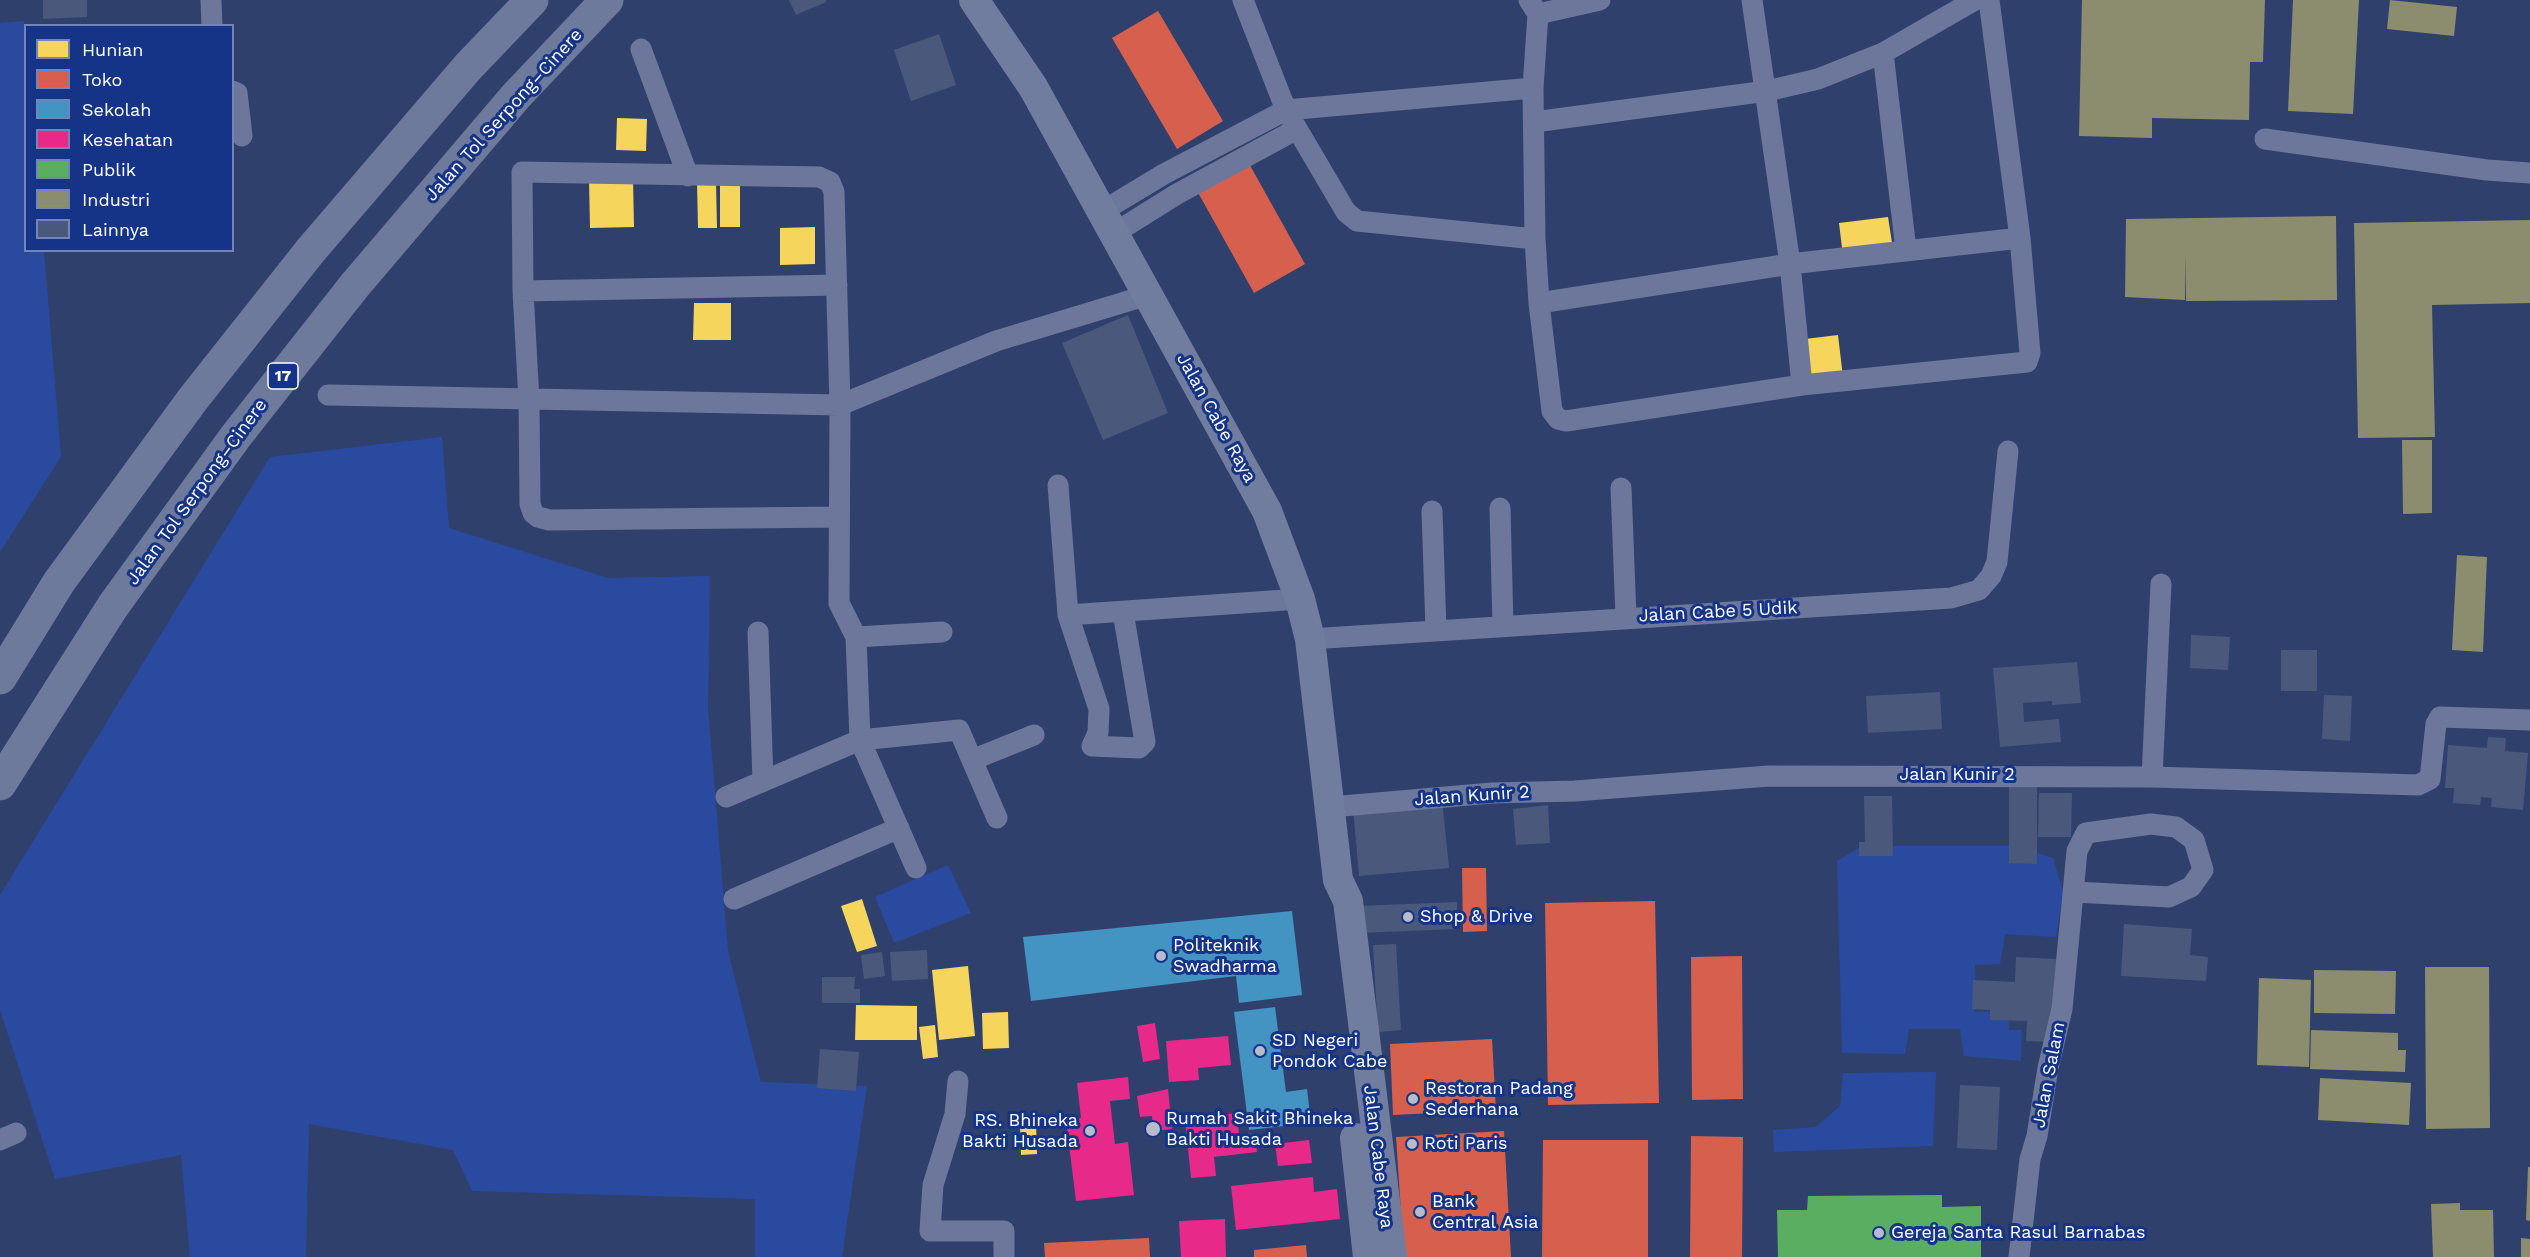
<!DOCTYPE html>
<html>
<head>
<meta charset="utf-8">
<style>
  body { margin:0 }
  #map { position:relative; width:2530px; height:1257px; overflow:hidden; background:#30406d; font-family:"Work Sans",sans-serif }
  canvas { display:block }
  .legend { position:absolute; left:24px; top:24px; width:210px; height:228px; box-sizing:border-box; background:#163487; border:2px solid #7385b7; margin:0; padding:8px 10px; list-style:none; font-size:18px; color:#fff }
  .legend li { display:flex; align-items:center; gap:12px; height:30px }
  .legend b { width:30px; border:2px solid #7385b7 }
</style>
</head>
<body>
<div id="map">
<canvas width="2530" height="1257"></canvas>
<ul class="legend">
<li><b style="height:16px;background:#f6d55c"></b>Hunian</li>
<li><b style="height:16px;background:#d6604d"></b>Toko</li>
<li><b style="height:16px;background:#4393c3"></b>Sekolah</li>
<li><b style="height:16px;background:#e7298a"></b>Kesehatan</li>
<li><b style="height:16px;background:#5aae61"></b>Publik</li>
<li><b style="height:16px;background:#8c8c6e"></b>Industri</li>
<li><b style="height:16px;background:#4a587c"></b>Lainnya</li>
</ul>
</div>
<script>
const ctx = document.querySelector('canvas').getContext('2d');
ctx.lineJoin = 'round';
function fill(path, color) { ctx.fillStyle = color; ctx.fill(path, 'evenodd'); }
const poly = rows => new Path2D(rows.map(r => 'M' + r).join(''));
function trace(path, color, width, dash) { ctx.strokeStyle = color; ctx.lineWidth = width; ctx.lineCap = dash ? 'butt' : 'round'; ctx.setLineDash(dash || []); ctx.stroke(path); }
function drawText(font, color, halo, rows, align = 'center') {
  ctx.font = font + ' "Work Sans",sans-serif'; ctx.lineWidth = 6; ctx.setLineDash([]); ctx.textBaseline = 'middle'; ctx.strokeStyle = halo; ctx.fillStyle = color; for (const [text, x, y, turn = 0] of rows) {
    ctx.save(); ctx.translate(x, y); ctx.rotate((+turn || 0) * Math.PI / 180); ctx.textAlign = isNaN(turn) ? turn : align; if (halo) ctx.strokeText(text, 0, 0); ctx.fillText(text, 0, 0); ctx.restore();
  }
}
const green = poly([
  [24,21,26,250,44,251,61,457,0,552,0,23],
  [442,437,449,528,608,578,710,576,708,708,728,951,761,1082,867,1086,842,1257,755,1257,755,1199,472,1191,453,1150,309,1124,306,1257,190,1257,181,1155,55,1179,0,1010,0,895,270,457],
  [1862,846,2016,846,2053,858,2063,891,2056,937,2005,934,2000,964,1975,965,1975,1012,2008,1011,2009,1030,2022,1030,2021,1061,1964,1056,1960,1029,1909,1029,1905,1054,1842,1053,1837,861],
  [948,865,971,913,894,943,875,897],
  [1936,1072,1933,1146,1774,1152,1773,1130,1816,1127,1840,1106,1843,1073]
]);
const homes = poly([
  [617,118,647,119,646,151,616,150],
  [633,178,634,227,590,228,589,179],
  [697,183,716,183,717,228,698,228],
  [720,185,740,185,740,227,720,227],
  [1888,217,1893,249,1843,256,1839,223],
  [815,227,815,264,780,265,780,228],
  [694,303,731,303,731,340,693,340],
  [1838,335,1843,377,1810,381,1805,339],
  [862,899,877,946,857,952,841,906],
  [968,966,975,1036,939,1040,932,970],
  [856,1005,917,1006,917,1040,855,1040],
  [1008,1012,1009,1048,983,1049,982,1013],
  [935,1025,938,1057,923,1059,919,1027],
  [1036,1123,1037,1154,1021,1155,1020,1124]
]);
const shops = poly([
  [1158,11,1223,121,1177,149,1112,38],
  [1247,160,1305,264,1254,293,1196,189],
  [1462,868,1486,868,1487,931,1463,932],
  [1655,901,1659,1103,1548,1105,1545,903],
  [1742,956,1743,1099,1692,1100,1691,957],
  [1492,1039,1496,1110,1393,1115,1390,1044],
  [1504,1131,1511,1257,1404,1257,1396,1137],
  [1691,1136,1743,1137,1742,1257,1690,1257],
  [1543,1140,1648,1140,1648,1257,1542,1257],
  [1149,1238,1150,1257,1045,1257,1044,1243],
  [1306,1245,1307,1257,1254,1257,1254,1250]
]);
const schools = poly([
  [1292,911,1302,995,1239,1003,1236,976,1031,1001,1023,937],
  [1275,1007,1286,1092,1307,1089,1311,1123,1249,1130,1234,1012]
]);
const health = poly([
  [1155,1023,1160,1059,1143,1062,1137,1026],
  [1228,1036,1231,1065,1198,1068,1199,1080,1169,1082,1166,1041],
  [1128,1077,1130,1099,1110,1101,1115,1144,1128,1142,1134,1195,1076,1201,1066,1120,1081,1118,1077,1083],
  [1168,1089,1172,1129,1153,1131,1152,1116,1140,1117,1137,1096],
  [1237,1113,1239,1135,1255,1133,1257,1152,1214,1157,1216,1176,1191,1178,1185,1119],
  [1309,1140,1312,1163,1278,1166,1275,1144],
  [1313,1177,1314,1192,1337,1189,1340,1219,1236,1230,1231,1186],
  [1225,1219,1226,1257,1181,1257,1179,1221]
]);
const public = poly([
  [1942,1195,1942,1207,1981,1206,1981,1257,1778,1257,1777,1210,1807,1210,1808,1196]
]);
const industry = poly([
  [2082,0,2265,0,2263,62,2250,62,2249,120,2152,118,2152,138,2079,136],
  [2293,0,2359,0,2353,114,2288,111],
  [2390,0,2457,7,2454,36,2387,29],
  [2336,216,2337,300,2186,301,2186,256,2185,300,2125,297,2126,219],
  [2530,220,2530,303,2432,305,2435,437,2358,438,2354,223],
  [2402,440,2432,440,2432,513,2403,514],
  [2457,555,2487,557,2483,652,2452,650],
  [2425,967,2489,967,2490,1128,2426,1129],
  [2314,970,2396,971,2395,1014,2314,1013],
  [2259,978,2311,980,2309,1067,2257,1065],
  [2311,1030,2398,1033,2398,1050,2406,1050,2405,1072,2310,1069],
  [2320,1078,2411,1083,2409,1125,2318,1120],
  [2528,1167,2530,1167,2530,1221,2526,1220],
  [2460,1203,2460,1210,2493,1210,2494,1257,2433,1257,2431,1204],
  [2521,1238,2530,1239,2530,1257,2521,1257]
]);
const building = poly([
  [43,0,87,0,87,17,43,19],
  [789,0,826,0,826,2,796,15],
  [939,34,956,85,911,101,894,50],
  [1128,315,1168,413,1103,440,1062,343],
  [2191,635,2230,637,2228,670,2190,668],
  [2281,650,2317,650,2317,691,2281,691],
  [2077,662,2081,703,2052,705,2052,701,2023,703,2024,722,2059,719,2061,742,2000,747,1993,668],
  [1940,692,1942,729,1868,733,1866,696],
  [2324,695,2352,696,2350,741,2322,739],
  [2488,737,2506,738,2505,751,2528,753,2523,810,2491,807,2492,798,2481,797,2480,805,2453,803,2454,788,2445,788,2448,745,2487,748],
  [2009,783,2037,783,2037,864,2009,863],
  [2039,793,2072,793,2071,837,2038,837],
  [1864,796,1892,796,1893,856,1859,856,1859,842,1865,842],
  [1442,799,1449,868,1359,876,1353,808],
  [1548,805,1550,843,1516,845,1513,809],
  [1457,902,1457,929,1359,933,1358,906],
  [2124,924,2192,929,2190,955,2208,957,2206,981,2121,976],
  [1396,944,1401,1030,1378,1032,1373,945],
  [927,950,928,979,892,981,890,952],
  [882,952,885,976,864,979,861,955],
  [2016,957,2056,959,2052,1042,2026,1041,2027,1021,1990,1020,1990,1010,1972,1009,1973,980,2015,982],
  [822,977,855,977,854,989,860,989,860,1003,822,1003],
  [820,1049,859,1052,856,1091,817,1088],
  [1960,1085,2000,1087,1997,1150,1957,1148]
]);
const street = poly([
  [211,0,212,26],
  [1243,0,1286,110,1346,212,1357,221,1535,239],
  [1529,0,1538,14,1533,88,1535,239,1539,303,1552,411,1558,419,1566,421,1802,385,2027,362,2030,353,2020,238,1989,0],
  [1752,0,1790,264,2020,238],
  [1538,14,1600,0],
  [641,49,688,176],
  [1883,53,1906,250],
  [232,91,237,93,242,136],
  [1534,122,1767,91,1818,79,1883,53,1975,0],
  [2265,139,2487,170,2530,173],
  [1101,212,1164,174,1286,110,1533,88],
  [1113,234,1177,194,1297,129],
  [523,291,837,285],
  [1539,303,1790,264,1802,385],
  [328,395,840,405,996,341,1148,295],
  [1058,485,1068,615,1099,709,1098,733,1092,746,1139,748,1145,742,1123,612],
  [1621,488,1626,617],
  [1500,508,1503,626],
  [1432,511,1436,630],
  [838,517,549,520,538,517,533,513,530,504,529,401,523,291,522,172,819,177,830,182,834,192,840,405,839,603,856,637,942,632],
  [1068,615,1300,599],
  [758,632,763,781],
  [856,637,860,740,916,868],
  [1310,639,1951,598,1979,590,1991,576,1997,562,2008,451],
  [972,760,1034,735],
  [2152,777,2161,584],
  [726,797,860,740,959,730,997,818],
  [1331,807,1492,793,1575,791,1769,776,2152,777,2418,785,2430,779,2436,724,2440,717,2530,720],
  [734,899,899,828],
  [958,1081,955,1114,933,1185,930,1231,1004,1231,1004,1257],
  [0,1140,16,1133],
  [2019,1257,2030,1159,2037,1136,2048,1068,2062,1009,2077,851,2086,833,2151,824,2176,827,2194,840,2203,870,2191,887,2169,897,2075,892]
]);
const secondary = poly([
  [974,0,1033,87,1267,511,1300,599,1310,639,1338,880,1348,901,1392,1257],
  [1355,1138,1368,1257]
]);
const highway = poly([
  [0,678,59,582,193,399,311,250,468,67,532,0],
  [0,784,113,606,236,436,355,285,516,96,607,0]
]);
const markers = [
  [1408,917,6,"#b7bccc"],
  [1161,956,6,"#b7bccc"],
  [1260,1051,6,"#b7bccc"],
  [1413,1099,6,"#b7bccc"],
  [1153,1129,8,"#b7bccc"],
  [1090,1131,6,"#b7bccc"],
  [1412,1144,6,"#b7bccc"],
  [1420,1212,6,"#b7bccc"],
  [1879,1233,6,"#b7bccc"]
];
const shields = [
  [283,376,30]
];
const shieldNames = [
  ["17",283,376]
];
const streetNames = [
  ["Jalan Tol Serpong–Cinere",504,115,-48],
  ["Jalan Cabe Raya",1216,418,61],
  ["Jalan Tol Serpong–Cinere",197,492,-54],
  ["Jalan Cabe 5 Udik",1718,612,-3],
  ["Jalan Kunir 2",1957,775],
  ["Jalan Kunir 2",1472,796,-4],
  ["Jalan Salam",2049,1075,-79],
  ["Jalan Cabe Raya",1378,1157,83]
];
const poiNames = [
  ["Shop & Drive",1420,917],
  ["Politeknik",1173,946],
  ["Swadharma",1173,967],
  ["SD Negeri",1272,1041],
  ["Pondok Cabe",1272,1062],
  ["Restoran Padang",1425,1089],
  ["Sederhana",1425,1110],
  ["Rumah Sakit Bhineka",1166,1119],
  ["Bakti Husada",1166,1140],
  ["RS. Bhineka",1078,1121,"right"],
  ["Bakti Husada",1078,1142,"right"],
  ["Roti Paris",1424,1144],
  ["Bank",1432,1202],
  ["Central Asia",1432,1223],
  ["Gereja Santa Rasul Barnabas",1891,1233]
];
fill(green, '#294a9e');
fill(homes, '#f6d55c');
fill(shops, '#d6604d');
fill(schools, '#4393c3');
fill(health, '#e7298a');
fill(public, '#5aae61');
fill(industry, '#8c8c6e');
fill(building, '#4a587c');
trace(street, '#6c779b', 21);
trace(secondary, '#717d9e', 30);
trace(highway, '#6d7a9b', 33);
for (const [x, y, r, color] of markers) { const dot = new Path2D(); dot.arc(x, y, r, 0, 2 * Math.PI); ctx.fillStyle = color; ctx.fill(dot); trace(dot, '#163487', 2); }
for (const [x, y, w] of shields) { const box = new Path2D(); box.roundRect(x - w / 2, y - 13, w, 26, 4.5); ctx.fillStyle = '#163487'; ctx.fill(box); trace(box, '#fff', 1.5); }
drawText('bold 16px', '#fff', null, shieldNames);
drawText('18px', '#fff', '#163487', streetNames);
drawText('18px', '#fff', '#163487', poiNames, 'left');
</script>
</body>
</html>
